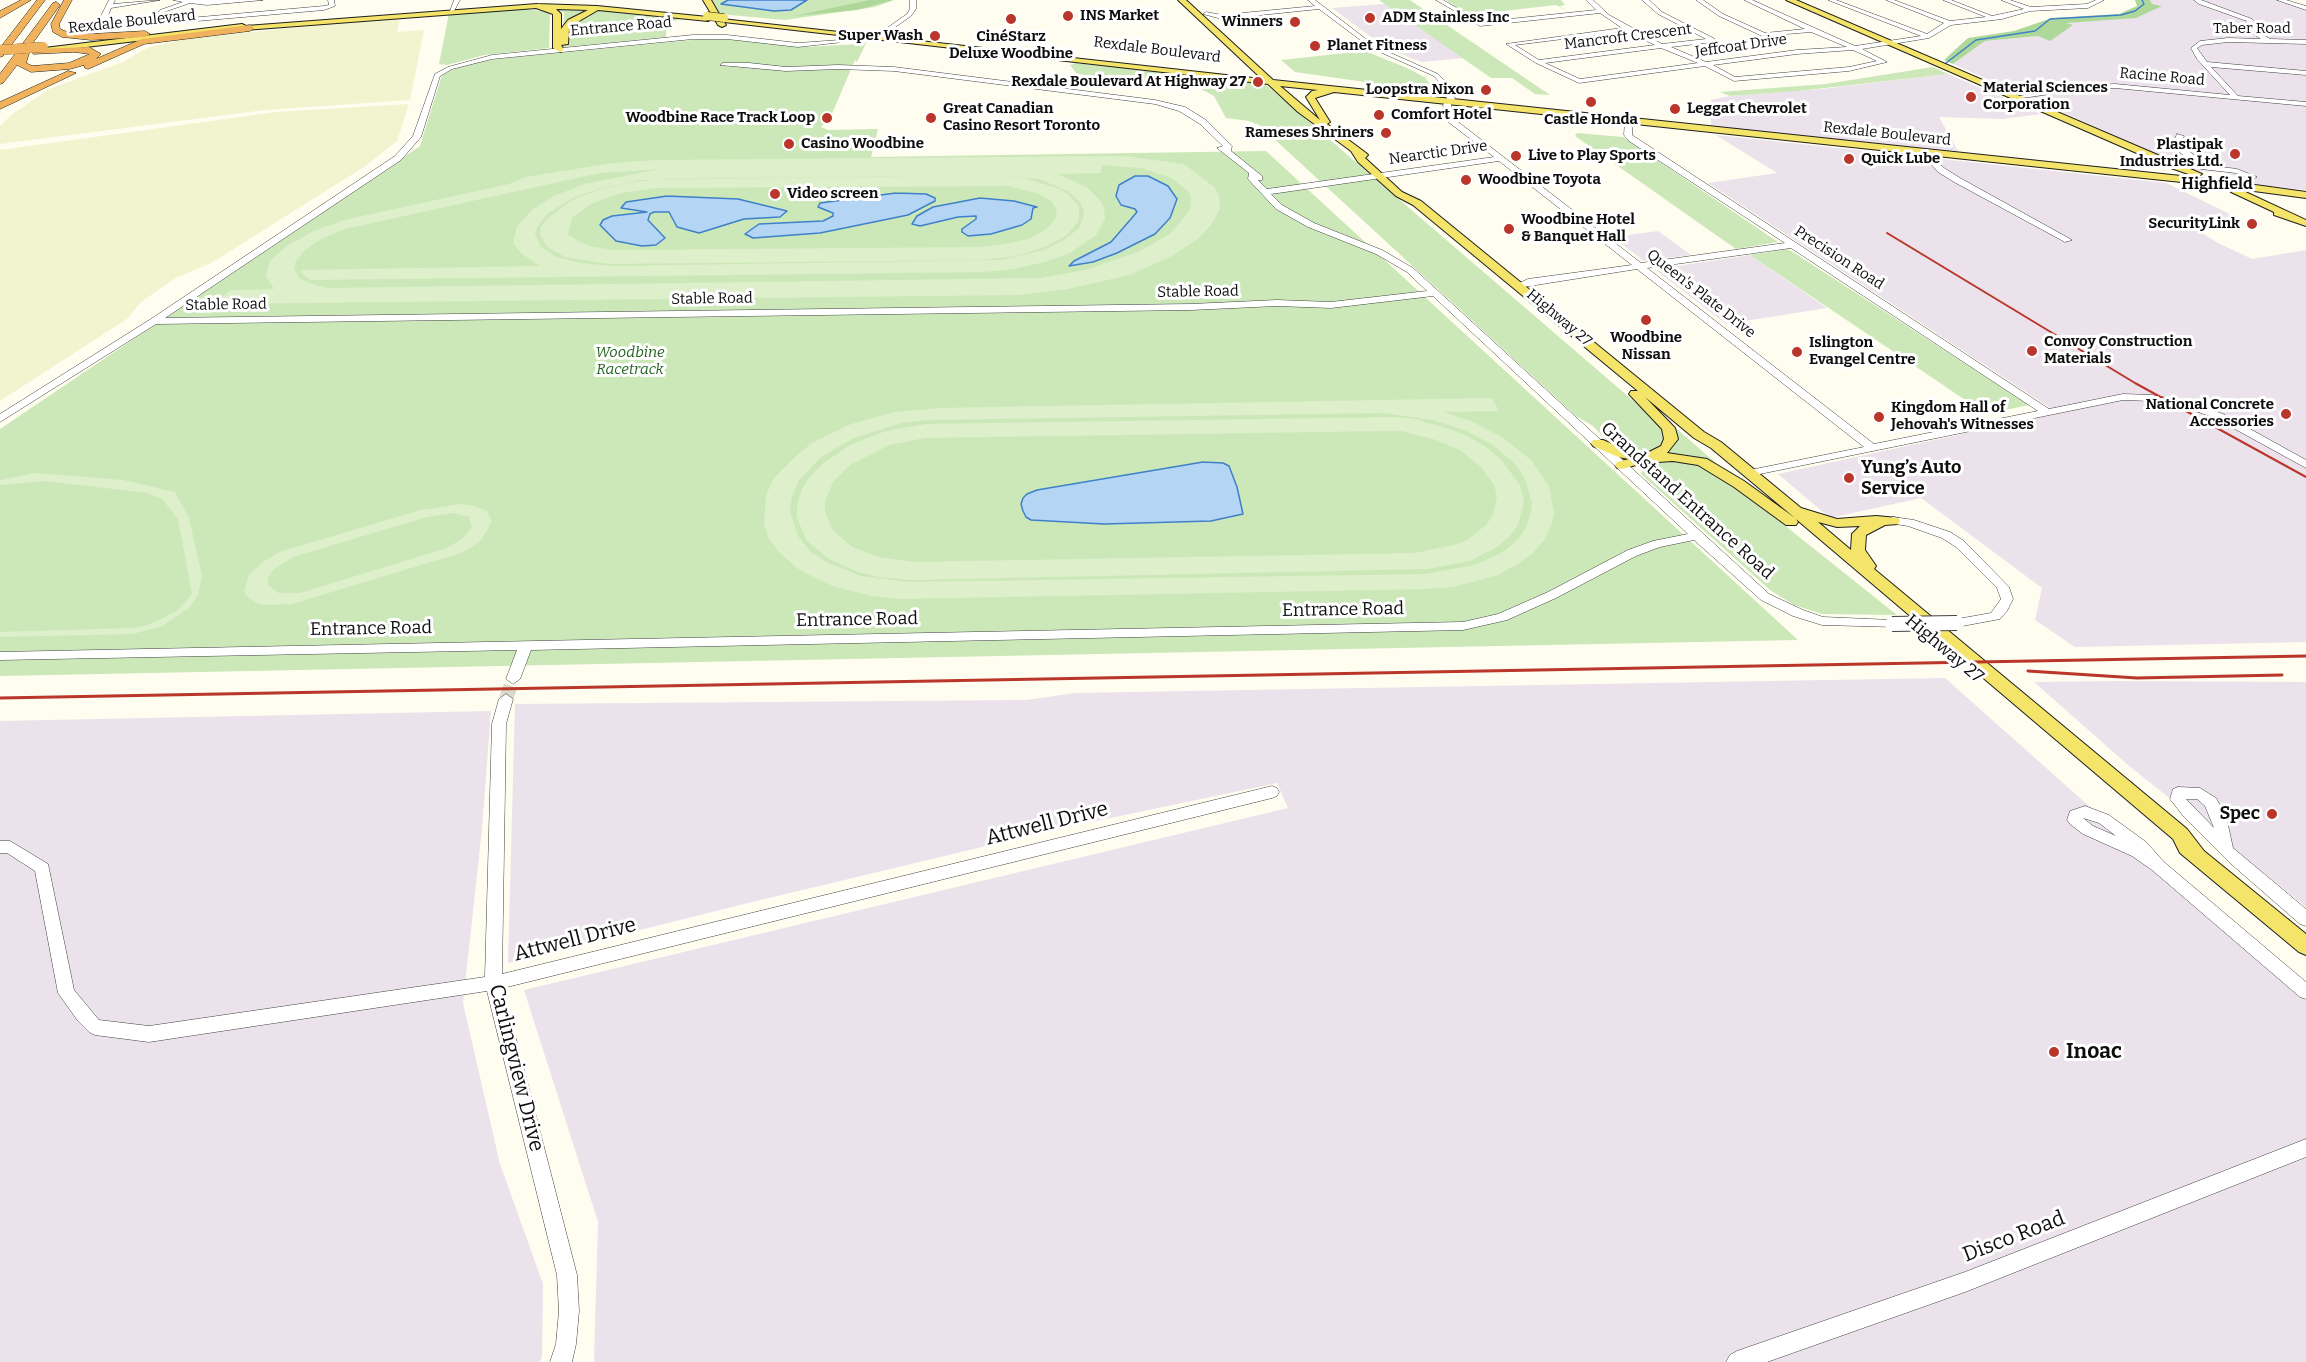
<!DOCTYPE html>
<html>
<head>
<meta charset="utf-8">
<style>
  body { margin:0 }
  canvas { display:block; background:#fefdef }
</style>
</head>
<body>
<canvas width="2306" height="1362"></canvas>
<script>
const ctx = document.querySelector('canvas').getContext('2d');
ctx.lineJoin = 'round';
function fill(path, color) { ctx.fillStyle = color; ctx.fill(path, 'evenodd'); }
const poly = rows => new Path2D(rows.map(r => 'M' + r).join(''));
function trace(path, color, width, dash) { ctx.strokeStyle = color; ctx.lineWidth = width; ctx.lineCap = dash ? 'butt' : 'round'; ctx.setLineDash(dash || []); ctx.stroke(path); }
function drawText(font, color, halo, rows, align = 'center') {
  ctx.font = font + ' Bitter,serif'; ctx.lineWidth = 6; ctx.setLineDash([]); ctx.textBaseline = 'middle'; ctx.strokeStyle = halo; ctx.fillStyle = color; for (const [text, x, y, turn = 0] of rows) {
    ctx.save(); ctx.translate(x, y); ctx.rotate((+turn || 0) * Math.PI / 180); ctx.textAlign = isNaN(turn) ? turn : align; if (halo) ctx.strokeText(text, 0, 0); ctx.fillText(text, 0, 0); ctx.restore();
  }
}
const industrial = poly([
  [2150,0,2276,0,2306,9,2306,190,2256,185,2225,172,2196,171,1953,64,1985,41,2038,36,2063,23,2095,20,2161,6,2151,4],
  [1385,4,1463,58,1422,62,1386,48,1332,8],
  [1948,74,2041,114,2002,119,1939,117,1958,151,1711,127,1711,100,1730,96,1821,89],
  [1716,135,2166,183,2238,218,2191,226,2218,243,2252,259,2306,250,2306,642,2075,647,2035,620,2042,588,1921,498,1830,518,1778,474,2058,413,1708,183,1777,173],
  [1658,231,1691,255,1644,261,1613,237],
  [1750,255,1827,308,1726,324,1657,271,1658,269],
  [1945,678,2306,999,2306,1362,594,1362,598,1222,524,990,1288,808,1277,783,1049,831,744,904,508,963,515,704,1026,700,1075,693],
  [2114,681,2306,682,2306,907,2128,765,2034,682],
  [491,711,482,829,463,1003,500,1164,543,1284,542,1356,540,1362,0,1362,0,721]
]);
const farmland = poly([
  [385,18,400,19,397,32,424,30,410,100,265,110,0,144,0,126,11,115,49,89,123,62,149,47,187,39],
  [409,104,397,141,364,167,213,262,174,279,141,302,127,319,0,401,0,150,276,112]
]);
const green = poly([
  [712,0,894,0,875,7,785,20,719,14],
  [1379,0,1410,0,1550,95,1535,94,1512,78,1491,78],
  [1446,0,1561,0,1565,5,1559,6,1569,12,1556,5,1468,15],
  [539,7,561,7,684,18,667,23,666,37,567,47,563,47,564,12],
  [515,8,550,12,549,48,484,55,447,65,439,64,449,13],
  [713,38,806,47,860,44,861,47,867,41,857,62,855,60,831,116,821,127,828,130,878,129,871,157,1266,151,1798,640,0,676,0,429,420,146,442,75,461,65,496,59],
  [1365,51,1407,68,1426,78,1434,92,1295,72,1281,60],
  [1076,63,1265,84,1637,404,1663,430,1665,438,1660,447,1653,451,1639,453,1629,452,1609,443,1593,426,1576,416,1259,125,1249,121,1226,118,1214,96,1201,89,1177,84,1077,74,1070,65],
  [1933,67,1948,74,1798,91,1730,96,1720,92,1826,84],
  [1577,133,1623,137,1778,242,1736,249,1575,136],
  [1788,249,2029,405,1986,414,1750,255],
  [1670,423,1724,470,1689,456,1665,455,1677,439],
  [1682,459,1708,466,1729,481,1897,615,1822,614,1794,605,1770,590,1641,474,1643,467,1660,462]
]);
const forest = poly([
  [870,0,893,0,857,10,794,16],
  [2135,0,2150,0,2152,4,2162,6,2136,18,2066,23,2073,25,2050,41,2038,36,1985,41,1953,64,1944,60,1968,38,2014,31,2052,18,2119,14,2137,6]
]);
const pitch = poly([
  [1124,156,1184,164,1214,187,1219,195,1220,209,1211,225,1198,239,1172,256,1129,275,1068,289,1018,295,214,304,230,290,274,289,266,276,270,261,288,245,314,231,344,220,509,184,525,177,613,163,656,160],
  [1102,165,1141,168,1171,178,1188,191,1191,197,1190,210,1170,234,1138,252,1085,270,1041,278,328,288,315,285,300,279,294,269,295,263,304,251,321,239,345,229,600,173,661,169,584,184,552,197,533,209,517,226,513,243,522,254,540,266,301,270,301,272,310,280,983,272,1013,269,1045,262,1070,253,1096,235,1105,219,1104,208,1100,200,1088,188,1058,174,1101,173],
  [996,175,1039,179,1068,191,1080,202,1083,209,1084,215,1079,228,1064,240,1044,250,1001,260,612,266,581,263,556,257,541,247,535,234,537,228,547,214,573,198,598,189,639,180],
  [994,175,1024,178,1060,189,1069,195,1079,207,1079,221,1067,235,1045,247,1016,256,981,260,609,264,565,257,547,247,540,235,541,227,547,219,572,200,600,189,632,182,664,179],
  [1008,186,1037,193,1050,200,1057,210,1055,220,1045,230,1028,239,1006,244,981,247,615,250,593,247,578,241,568,234,572,218,591,204,621,193,656,188],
  [1492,398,1499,411,1444,412,1473,422,1502,437,1531,460,1549,486,1554,513,1552,524,1545,539,1532,554,1516,565,1498,575,1453,587,1427,589,901,599,872,596,835,587,817,579,797,568,779,552,769,539,764,525,766,495,774,478,797,455,812,443,851,424,895,412,940,408],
  [1384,413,1433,420,1464,430,1493,445,1516,465,1525,479,1532,503,1530,517,1524,531,1515,542,1503,552,1475,565,1426,574,909,582,861,576,828,563,811,552,798,536,790,511,792,496,799,480,821,457,854,438,901,423,928,420],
  [1396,417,1415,419,1449,429,1469,437,1489,449,1502,461,1520,485,1524,501,1518,525,1510,536,1497,547,1470,561,1427,569,912,580,879,577,858,572,829,559,807,541,797,518,797,504,802,490,808,479,821,465,850,445,883,432,902,428,926,424],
  [1384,431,1401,431,1433,439,1460,450,1481,467,1494,485,1497,496,1493,515,1486,525,1467,540,1454,545,1415,553,913,562,879,557,852,547,833,531,825,512,825,502,833,482,850,465,889,445,925,438],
  [35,473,123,480,175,492,189,518,202,576,198,595,189,608,162,626,133,634,0,637,0,632,133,628,148,625,177,611,192,594,178,519,162,499,148,493,45,481,0,485,0,480],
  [461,504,474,506,487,511,492,521,481,541,461,553,292,604,265,605,258,604,246,596,244,590,250,573,264,561,282,551,421,510],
  [453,513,469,517,472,527,462,539,447,548,300,593,279,593,268,585,268,578,273,570,293,557,427,517]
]);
const water = poly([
  [728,0,807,0,791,10,774,11,721,4,728,0],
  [1135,176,1148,176,1168,186,1177,199,1170,218,1155,234,1117,253,1093,262,1069,266,1074,261,1111,242,1137,212,1135,209,1121,205,1116,196,1119,185,1135,176],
  [896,193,926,194,935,198,935,201,908,215,820,233,753,238,745,234,759,224,823,221,833,216,833,213,818,207,820,203,896,193],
  [667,196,738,199,787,211,780,217,744,219,699,233,677,227,669,212,654,212,650,214,648,220,665,238,656,245,642,246,616,241,600,225,603,220,612,216,647,212,621,208,626,202,667,196],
  [980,198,1014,201,1037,207,1033,208,1031,219,1022,225,991,234,968,236,962,232,962,229,976,219,976,216,958,217,920,226,912,224,917,216,933,207,980,198],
  [1203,462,1223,463,1229,466,1237,487,1243,514,1211,521,1104,524,1031,520,1026,517,1023,511,1021,504,1023,498,1027,494,1037,490,1203,462]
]);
const stream = poly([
  [1946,63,1976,40,2035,31,2050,19,2121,15,2135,11,2144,4,2142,0]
]);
const minorTunnel = poly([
  [506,699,513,679]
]);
const minor = poly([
  [109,0,115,0,113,4,160,0,111,8,106,21,149,21,160,10,183,2,173,0,263,0,207,5,190,3,164,12,156,21,324,6,329,5,328,0,334,0,335,6,324,10,151,25,102,24,99,20,109,0],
  [454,0,460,0,454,11,450,11,454,0],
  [910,0,916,0,916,9,911,16,881,37,877,37,877,35,907,14,910,9,910,0],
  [1308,0,1315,0,1375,46,1438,74,1448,84,1455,99,1451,105,1453,118,1641,263,1785,243,1629,141,1624,135,1625,121,1629,119,1633,121,1632,135,1635,137,2049,409,2123,394,2152,395,2189,402,2223,414,2306,460,2306,468,2215,418,2187,408,2152,401,2123,400,1750,476,1746,475,1746,471,1750,470,1864,447,1637,269,1517,288,1517,284,1528,279,1632,265,1499,161,1271,194,1282,205,1314,223,1382,250,1413,268,1769,594,1803,610,1823,617,1892,620,1897,621,1898,624,1897,627,1822,625,1793,616,1761,600,1694,540,1660,547,1636,556,1556,598,1507,620,1463,630,531,650,520,679,513,684,506,679,517,650,0,660,0,652,1463,622,1498,614,1548,592,1628,550,1653,541,1688,534,1433,296,1331,308,1277,306,1191,310,156,324,0,422,0,414,151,319,395,156,413,136,435,74,448,67,492,55,693,35,727,35,798,43,840,40,843,42,798,47,727,39,693,39,492,59,452,69,440,76,421,137,401,160,165,318,1191,304,1277,300,1331,302,1427,291,1407,272,1376,254,1308,227,1276,209,1248,179,1249,173,1217,148,1223,146,1200,124,1179,111,1155,104,894,71,838,69,786,71,720,65,723,63,749,63,786,67,838,65,894,67,1155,100,1185,107,1206,120,1232,146,1231,151,1262,176,1262,180,1258,180,1267,189,1494,157,1447,121,1443,105,1447,99,1442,85,1434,76,1371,48,1319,9,1222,19,1203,14,1206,12,1222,15,1315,6,1308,0],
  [1791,248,2038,411,1874,444,1647,268,1791,248],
  [1436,0,1443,0,1481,22,1596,10,1586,0,1593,0,1609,15,1662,44,1706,39,1658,14,1642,0,1649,0,1662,12,1715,39,1713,42,1671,47,1706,62,1797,50,1847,47,1811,32,1762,36,1719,16,1696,0,1703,0,1723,14,1765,33,1805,29,1744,0,1752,0,1855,46,1921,36,1828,0,1836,0,1927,34,1944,23,1886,0,1894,0,1950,21,1986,17,1943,0,1951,0,1992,16,2024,9,2001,0,2010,0,2031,7,2087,4,2096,0,2104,0,2088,8,2030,11,2002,19,1951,25,1929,38,1862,49,1887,62,1849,71,1734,81,1705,66,1579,83,1536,63,1506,44,1622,28,1600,13,1480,26,1436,0],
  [1627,31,1655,45,1539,60,1515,45,1627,31],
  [1661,48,1698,63,1580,79,1545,63,1661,48],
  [1853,50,1877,61,1849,67,1735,77,1713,65,1797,54,1853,50],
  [2194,0,2201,0,2252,19,2254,21,2251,27,2270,39,2306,40,2306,44,2228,42,2202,45,2197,48,2207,62,2306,71,2306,75,2211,67,2238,96,2306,102,2306,106,2115,88,2077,90,2016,99,2013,97,2077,86,2115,84,2230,95,2197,59,2191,48,2200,41,2228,38,2261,39,2246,29,2244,25,2247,21,2199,4,2194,0],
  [2277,0,2286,0,2306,6,2306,10,2277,0],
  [2177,134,2184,136,2181,143,2184,147,2206,165,2237,169,2257,177,2253,179,2236,173,2201,169,2178,151,2173,143,2177,134],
  [1926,152,1944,168,1960,178,2072,240,2065,242,1954,182,1938,172,1922,154,1926,152],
  [1893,517,1914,520,1950,532,1964,541,2009,587,2013,599,2007,611,2000,619,1957,627,1952,626,1951,623,1952,620,1991,613,2001,599,1997,588,1956,547,1942,538,1908,526,1889,523,1887,521,1889,519,1893,517],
  [506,694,513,699,506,724,502,974,1272,786,1277,788,1279,792,1277,796,1272,798,503,988,577,1275,579,1311,576,1344,572,1362,550,1362,556,1344,559,1311,557,1275,487,991,149,1042,95,1035,89,1032,78,1021,58,993,35,871,7,853,0,853,0,841,10,841,48,864,74,990,99,1020,149,1026,485,977,492,724,499,699,506,694],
  [2178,787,2200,788,2216,798,2226,816,2233,848,2306,909,2306,926,2300,924,2230,863,2184,817,2170,799,2173,789,2178,787],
  [2186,799,2197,799,2205,806,2214,828,2186,799],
  [2085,806,2109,815,2146,842,2164,862,2306,982,2306,999,2300,997,2152,870,2132,856,2083,834,2070,824,2067,820,2070,811,2085,806],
  [2083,818,2099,823,2116,836,2093,826,2083,818],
  [2306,1139,2306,1157,1965,1292,1767,1362,1726,1362,1730,1355,1737,1351,1965,1272,2306,1139]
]);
const major = poly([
  [703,0,711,0,722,19,1262,79,1178,0,1186,0,1273,80,2219,180,2306,192,2306,198,2239,189,2306,220,2306,226,2274,215,2274,212,2231,192,2229,190,2232,188,2219,186,1334,92,1315,98,1330,122,1327,124,1366,153,1368,155,1365,158,1402,192,1421,201,1704,432,1721,442,1801,508,1837,519,1876,516,1898,518,1900,521,1898,524,1885,525,1866,535,1865,550,1876,566,1874,569,2187,829,2204,851,2306,934,2306,955,2299,952,2180,853,2173,839,1796,519,1798,522,1796,525,1786,525,1734,487,1698,465,1673,461,1643,463,1622,469,1617,468,1615,465,1617,462,1629,459,1618,457,1593,446,1591,443,1593,440,1603,440,1626,450,1647,453,1661,446,1664,439,1662,429,1629,394,1631,391,1638,391,1413,205,1396,196,1358,162,1351,151,1298,112,1268,84,724,22,726,25,722,27,718,25,703,0],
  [1280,86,1318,90,1312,91,1306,97,1320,120,1280,86],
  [1645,397,1694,438,1711,448,1795,518,1744,481,1707,459,1667,453,1678,439,1675,428,1645,397],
  [1818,522,1837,527,1860,526,1852,534,1851,550,1818,522],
  [1786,0,1796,0,2202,174,2197,177,2171,168,1786,0],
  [537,4,597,6,708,17,712,19,708,21,598,10,574,24,569,29,568,44,561,45,564,50,560,52,553,48,553,14,536,8,231,31,228,30,36,53,32,51,36,49,242,24,246,26,537,4],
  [556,9,588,10,568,20,561,29,561,34,561,14,556,9]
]);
const highway = poly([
  [21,0,31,0,0,18,0,11,21,0],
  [37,0,45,0,3,56,0,57,0,48,37,0],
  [64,0,72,0,59,24,60,29,67,32,91,34,145,31,150,34,145,37,91,40,62,37,53,32,51,24,64,0],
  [56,2,60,5,32,44,26,63,32,66,69,63,90,54,74,52,33,54,33,50,36,49,89,47,101,54,96,59,142,39,250,25,254,28,250,31,144,44,88,69,85,68,84,65,70,69,31,72,17,65,3,83,0,84,0,74,53,3,56,2],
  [68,71,76,73,0,109,0,102,68,71]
]);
const railFar1 = poly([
  [1887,233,2135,383,2306,477]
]);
const rail = poly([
  [2028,671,2137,678,2282,675],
  [0,698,2306,656]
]);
const minorBridge = poly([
  [1892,624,1957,623]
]);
const majorBridge = poly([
  [707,16,724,18]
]);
const highwayBridge = poly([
  [0,50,43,47]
]);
const markers = [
  [1068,16,6,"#ba352a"],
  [1370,18,6,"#ba352a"],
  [1011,19,6,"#ba352a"],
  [1295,22,6,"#ba352a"],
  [935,36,6,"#ba352a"],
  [1315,46,6,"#ba352a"],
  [1258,82,6,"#ba352a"],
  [1486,90,6,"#ba352a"],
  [1971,97,6,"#ba352a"],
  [1591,102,6,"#ba352a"],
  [1675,109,6,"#ba352a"],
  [1379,115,6,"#ba352a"],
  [827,118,6,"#ba352a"],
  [931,118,6,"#ba352a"],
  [1386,133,6,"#ba352a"],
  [789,144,6,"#ba352a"],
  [2235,154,6,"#ba352a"],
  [1516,156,6,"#ba352a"],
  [1849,159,6,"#ba352a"],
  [1466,180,6,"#ba352a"],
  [775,194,6,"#ba352a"],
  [2252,224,6,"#ba352a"],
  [1509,229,6,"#ba352a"],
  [1646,320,6,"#ba352a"],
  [2032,351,6,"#ba352a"],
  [1797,352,6,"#ba352a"],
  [2286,414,6,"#ba352a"],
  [1879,417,6,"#ba352a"],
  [1849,478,6,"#ba352a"],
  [2272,814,6,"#ba352a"],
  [2054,1052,6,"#ba352a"]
];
const farPoinames = [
  ["INS Market",1080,16],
  ["ADM Stainless Inc",1382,18],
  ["Winners",1283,22,"right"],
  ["Super Wash",923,36,"right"],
  ["CinéStarz",1011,37,"center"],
  ["Deluxe Woodbine",1011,54,"center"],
  ["Planet Fitness",1327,46],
  ["Rexdale Boulevard At Highway 27",1246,82,"right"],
  ["Material Sciences",1983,88],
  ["Corporation",1983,105],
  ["Loopstra Nixon",1474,90,"right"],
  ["Great Canadian",943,109],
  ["Casino Resort Toronto",943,126],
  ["Leggat Chevrolet",1687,109],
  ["Comfort Hotel",1391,115],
  ["Woodbine Race Track Loop",815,118,"right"],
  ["Castle Honda",1591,120,"center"],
  ["Rameses Shriners",1374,133,"right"],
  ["Casino Woodbine",801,144],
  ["Plastipak",2223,145,"right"],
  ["Industries Ltd.",2223,162,"right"],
  ["Live to Play Sports",1528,156],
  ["Quick Lube",1861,159],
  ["Woodbine Toyota",1478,180],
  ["Video screen",787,194],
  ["Woodbine Hotel",1521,220],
  ["& Banquet Hall",1521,237],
  ["SecurityLink",2240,224,"right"],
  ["Woodbine",1646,338,"center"],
  ["Nissan",1646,355,"center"],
  ["Convoy Construction",2044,342],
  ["Materials",2044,359],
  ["Islington",1809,343],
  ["Evangel Centre",1809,360],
  ["National Concrete",2274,405,"right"],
  ["Accessories",2274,422,"right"],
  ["Kingdom Hall of",1891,408],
  ["Jehovah's Witnesses",1891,425]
];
const farStreetnames = [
  ["Rexdale Boulevard",132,22,-6],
  ["Entrance Road",621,27,-5],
  ["Taber Road",2252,29],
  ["Mancroft Crescent",1628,37,-7],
  ["Jeffcoat Drive",1741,46,-8],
  ["Rexdale Boulevard",1157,50,7],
  ["Racine Road",2162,77,5],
  ["Rexdale Boulevard",1887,134,6],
  ["Nearctic Drive",1438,153,-8],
  ["Precision Road",1839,258,33],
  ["Stable Road",1198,292,-1],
  ["Queen's Plate Drive",1701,294,38],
  ["Stable Road",712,299,-1],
  ["Stable Road",226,305,-1],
  ["Highway 27",1559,318,40]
];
const farParknames = [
  ["Woodbine",630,353],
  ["Racetrack",630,370]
];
const farNeighbourhoodnames = [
  ["Highfield",2217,185]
];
const poiNames = [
  ["Yung’s Auto",1861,468],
  ["Service",1861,489],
  ["Spec",2260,814,"right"]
];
const streetNames = [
  ["Grandstand Entrance Road",1687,501,42],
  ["Entrance Road",1343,610,-1],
  ["Entrance Road",857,620,-1],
  ["Entrance Road",371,629,-1],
  ["Highway 27",1944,649,40]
];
const nearStreetnames = [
  ["Attwell Drive",1047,824,-14],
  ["Attwell Drive",575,940,-14],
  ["Carlingview Drive",516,1068,76],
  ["Disco Road",2014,1237,-21]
];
const nearPoinames = [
  ["Inoac",2066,1052]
];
fill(industrial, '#ece2ec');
fill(farmland, '#f2f4d0');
fill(green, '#cce8b9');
fill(forest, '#add899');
fill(pitch, '#deefcb');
fill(water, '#b5d5f4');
trace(water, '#3e80c9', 1.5);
trace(stream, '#3e80c9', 1.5);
trace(minorTunnel, '#dad9cd', 14, [14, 8]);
trace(minor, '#414141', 1);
trace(major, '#1f1f1f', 2);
trace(highway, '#1f1f1f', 1);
fill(minor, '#fff');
fill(major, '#f4e469');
fill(highway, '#f0b25c');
trace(railFar1, '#ba352a', 2);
trace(rail, '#ba352a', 3);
trace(minorBridge, '#414141', 16, []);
trace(majorBridge, '#1f1f1f', 9, []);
trace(highwayBridge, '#1f1f1f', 10, []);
trace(minorBridge, '#fff', 14);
trace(majorBridge, '#f4e469', 8);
trace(highwayBridge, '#f0b25c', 10);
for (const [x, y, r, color] of markers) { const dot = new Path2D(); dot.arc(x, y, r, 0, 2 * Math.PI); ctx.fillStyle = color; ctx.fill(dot); trace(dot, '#fff', 2); }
drawText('bold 15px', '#0e0e0e', '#fff', farPoinames, 'left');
drawText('15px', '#0e0e0e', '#fff', farStreetnames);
drawText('italic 15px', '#256420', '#fff', farParknames);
drawText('bold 16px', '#0e0e0e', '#fff', farNeighbourhoodnames);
drawText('bold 18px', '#0e0e0e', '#fff', poiNames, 'left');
drawText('18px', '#0e0e0e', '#fff', streetNames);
drawText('21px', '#0e0e0e', '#fff', nearStreetnames);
drawText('bold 21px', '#0e0e0e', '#fff', nearPoinames, 'left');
</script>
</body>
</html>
